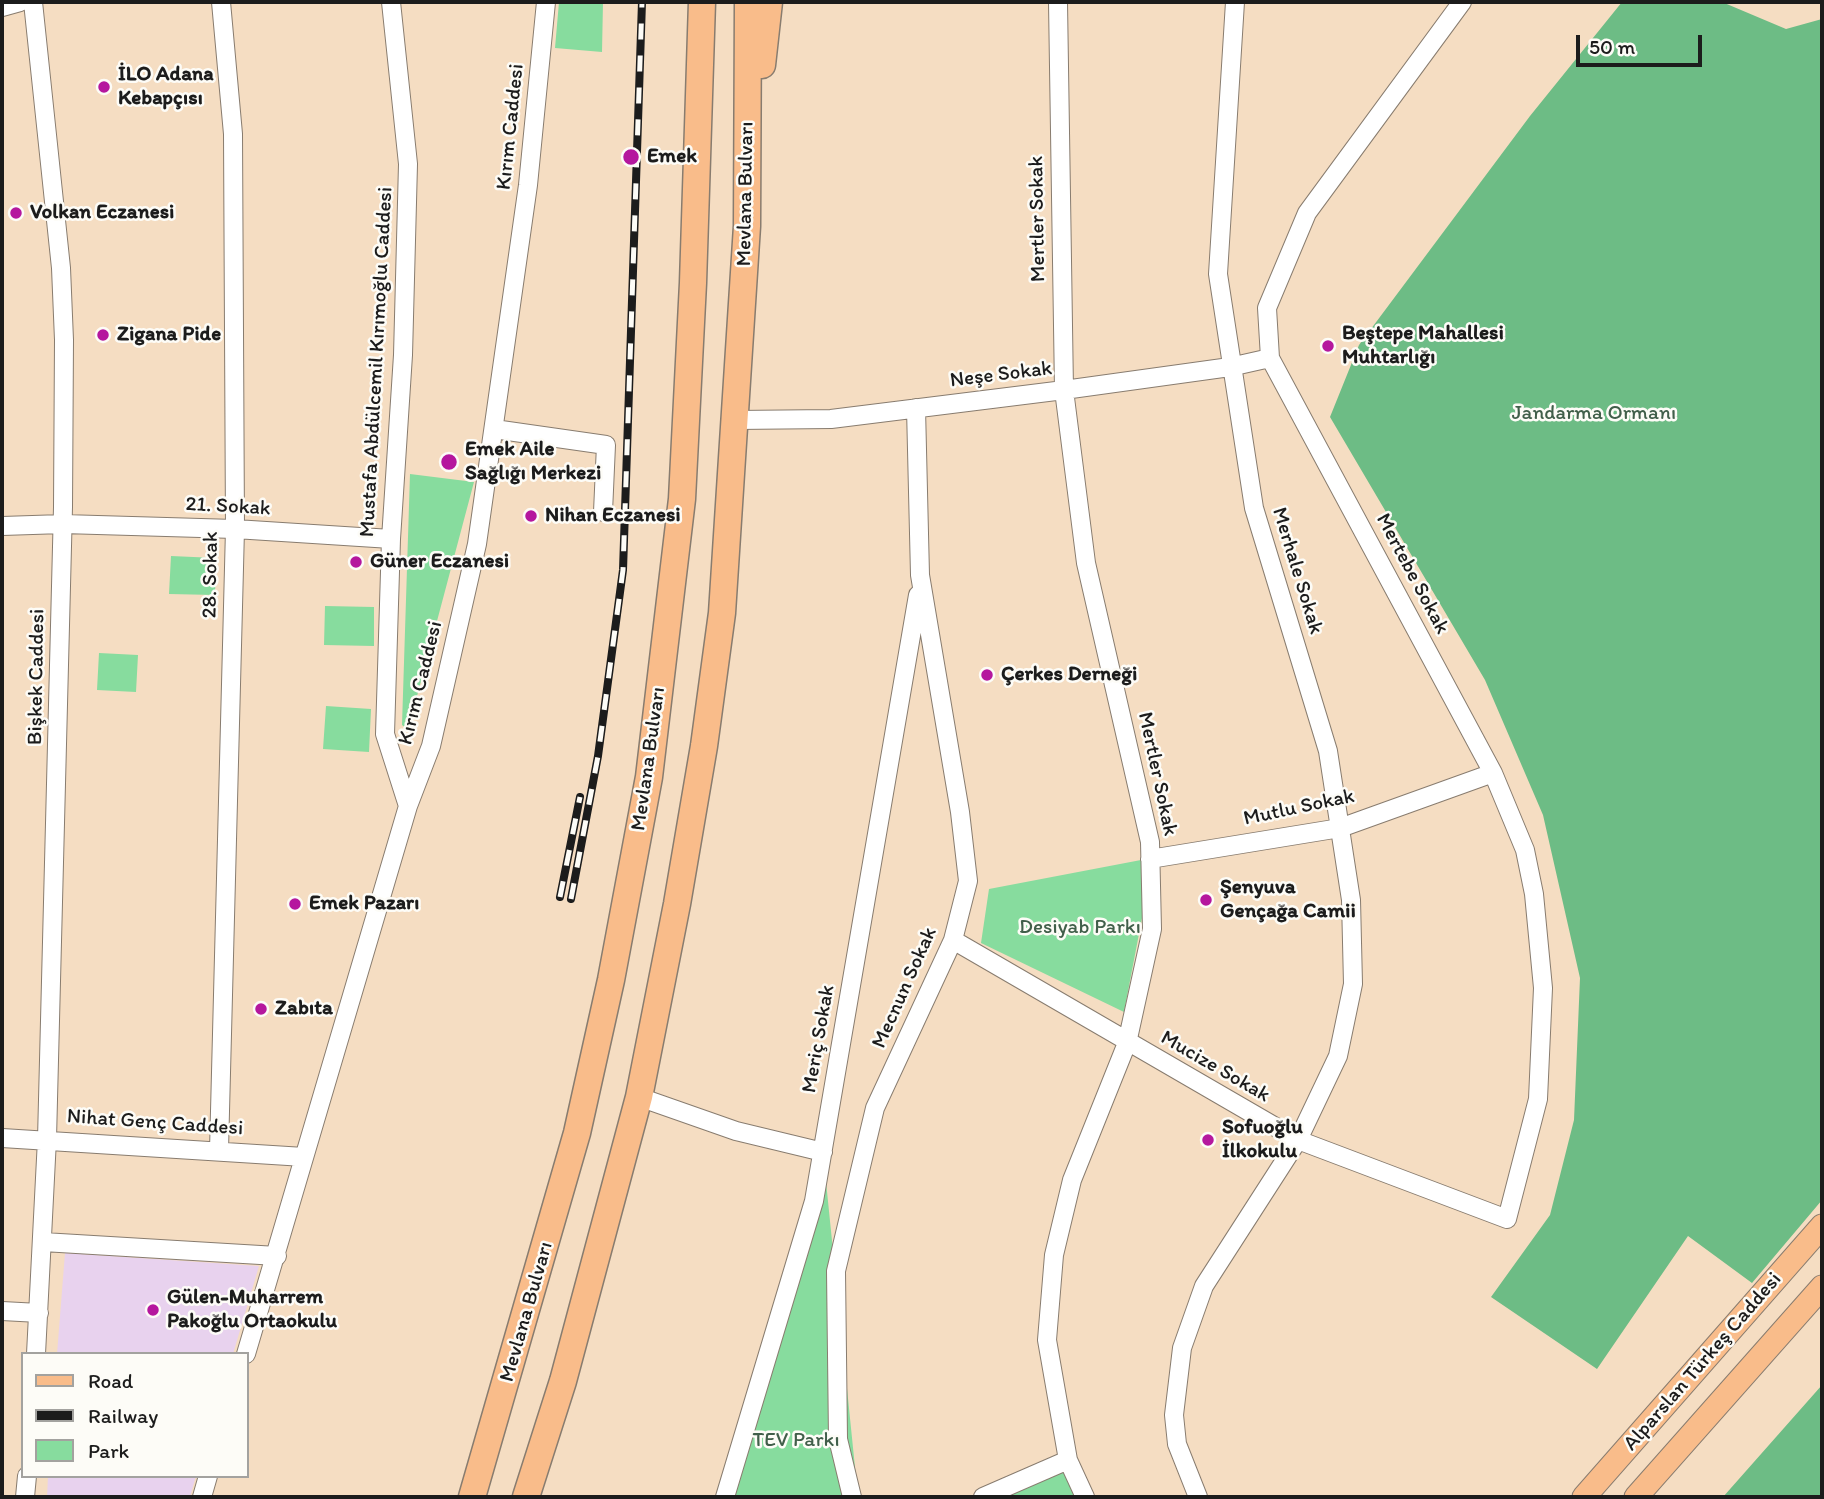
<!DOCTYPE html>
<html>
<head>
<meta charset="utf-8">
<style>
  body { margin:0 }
  #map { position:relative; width:1824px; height:1499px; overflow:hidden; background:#f5ddc2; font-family:Itim,sans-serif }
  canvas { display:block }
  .frame { position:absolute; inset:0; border:4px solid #1c1c1c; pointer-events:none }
  .legend { position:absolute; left:21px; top:1352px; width:228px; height:126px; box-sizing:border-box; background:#fdfcf7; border:2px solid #a3a29f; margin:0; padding:9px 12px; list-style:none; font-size:21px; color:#1c1c1c }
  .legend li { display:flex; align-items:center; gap:14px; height:35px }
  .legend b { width:35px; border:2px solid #a3a29f }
  .scale { position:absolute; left:1576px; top:35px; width:126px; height:32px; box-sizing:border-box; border:4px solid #1c1c1c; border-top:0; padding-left:9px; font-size:21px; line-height:24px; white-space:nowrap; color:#1c1c1c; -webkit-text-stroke:5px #fdfcf7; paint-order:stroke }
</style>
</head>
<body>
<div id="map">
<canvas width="1824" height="1499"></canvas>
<div class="frame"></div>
<ul class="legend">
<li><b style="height:9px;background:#f9bc8a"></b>Road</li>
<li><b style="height:9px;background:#1c1c1c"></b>Railway</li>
<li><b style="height:19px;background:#87dc9e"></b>Park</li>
</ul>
<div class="scale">50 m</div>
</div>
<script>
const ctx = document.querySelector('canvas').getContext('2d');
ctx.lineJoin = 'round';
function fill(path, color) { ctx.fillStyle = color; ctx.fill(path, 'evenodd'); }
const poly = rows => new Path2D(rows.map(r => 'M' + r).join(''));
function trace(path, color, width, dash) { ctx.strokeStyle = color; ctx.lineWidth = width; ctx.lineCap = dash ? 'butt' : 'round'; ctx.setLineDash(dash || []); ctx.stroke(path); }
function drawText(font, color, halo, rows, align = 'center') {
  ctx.font = font + ' Itim,sans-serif'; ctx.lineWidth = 5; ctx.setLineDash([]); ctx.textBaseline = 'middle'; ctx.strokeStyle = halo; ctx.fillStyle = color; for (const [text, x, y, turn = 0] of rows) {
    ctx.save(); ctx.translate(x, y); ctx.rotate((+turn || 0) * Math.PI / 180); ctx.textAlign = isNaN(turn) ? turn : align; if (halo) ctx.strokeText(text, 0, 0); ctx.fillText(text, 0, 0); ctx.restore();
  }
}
const built = poly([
  [65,1253,259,1266,233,1354,57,1354],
  [48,1476,196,1476,190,1497,47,1497]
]);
const green = poly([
  [559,2,603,2,602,52,555,48],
  [410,474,474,482,408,730,402,725],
  [171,556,216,558,215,595,169,594],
  [325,606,374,607,374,646,324,645],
  [99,653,138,655,136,692,97,690],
  [326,706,371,709,369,752,323,749],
  [1141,860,1143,913,1124,1012,981,943,989,889],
  [823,1152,858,1497,723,1497],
  [1068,1460,1086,1497,978,1497]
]);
const forest = poly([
  [1622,2,1722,2,1786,29,1822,19,1822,1200,1752,1283,1688,1236,1597,1369,1491,1297,1550,1215,1574,1120,1580,978,1543,815,1485,680,1330,417,1359,345,1530,116],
  [1822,1385,1822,1497,1723,1497]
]);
const minor = poly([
  [33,2,61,268,64,340,63,507,47,1139,36,1354],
  [391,2,408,164,403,355,391,539,385,734,408,806],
  [1058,2,1064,390,1086,563,1150,842,1152,929,1127,1043,1072,1180,1054,1255,1047,1340,1068,1460,1085,1497],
  [2,7,20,2],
  [736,420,831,419,1064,390,1230,367,1270,358],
  [494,429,606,445,603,512],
  [2,526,63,524,235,529,391,539],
  [1150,859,1340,828,1493,773],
  [953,940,1298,1140,1507,1219,1538,1099,1543,988,1534,894,1525,850,1493,773,1270,358,1267,308,1307,213,1462,2],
  [639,1097,736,1131,823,1152],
  [2,1138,304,1157],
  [219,1150,235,529,233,134,221,2],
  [43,1242,277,1256],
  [2,1311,39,1313],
  [246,1354,408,806,431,746,477,544,528,185,546,2],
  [25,1497,27,1476],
  [202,1497,208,1476],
  [725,1497,814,1201,918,595],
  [852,1497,838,1439,836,1271,875,1108,953,940,968,881,960,812,920,575,916,408],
  [983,1497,1068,1460],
  [1198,1497,1177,1444,1174,1415,1182,1348,1204,1286,1298,1140,1338,1056,1353,984,1351,900,1328,751,1254,508,1218,274,1235,2]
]);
const major = poly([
  [1584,1497,1822,1226],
  [1636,1497,1822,1287]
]);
const highway = poly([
  [762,65,769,2],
  [472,1497,577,1133,611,980,649,777,682,499,693,283,702,2],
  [526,1497,563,1381,639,1097,677,904,704,746,722,613,747,226,748,2]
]);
const rail = poly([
  [560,897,580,797],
  [571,899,598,756,623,570,642,2]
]);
const markers = [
  [104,87,7,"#b5179e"],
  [631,157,9,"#b5179e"],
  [16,213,7,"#b5179e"],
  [103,335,7,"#b5179e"],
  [1328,346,7,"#b5179e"],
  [449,462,9,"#b5179e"],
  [531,516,7,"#b5179e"],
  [356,562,7,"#b5179e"],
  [987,675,7,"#b5179e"],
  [1206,900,7,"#b5179e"],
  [295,904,7,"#b5179e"],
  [261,1009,7,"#b5179e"],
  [1208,1140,7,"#b5179e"],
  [153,1310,7,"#b5179e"]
];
const poiNames = [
  ["İLO Adana",118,75],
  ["Kebapçısı",118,99],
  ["Emek",647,157],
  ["Volkan Eczanesi",30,213],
  ["Beştepe Mahallesi",1342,334],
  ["Muhtarlığı",1342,358],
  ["Zigana Pide",117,335],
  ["Emek Aile",465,450],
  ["Sağlığı Merkezi",465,474],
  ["Nihan Eczanesi",545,516],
  ["Güner Eczanesi",370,562],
  ["Çerkes Derneği",1001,675],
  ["Şenyuva",1220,888],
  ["Gençağa Camii",1220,912],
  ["Emek Pazarı",309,904],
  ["Zabıta",275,1009],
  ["Sofuoğlu",1222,1128],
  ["İlkokulu",1222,1152],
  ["Gülen-Muharrem",167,1298],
  ["Pakoğlu Ortaokulu",167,1322]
];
const streetNames = [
  ["Kırım Caddesi",511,127,-84],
  ["Mevlana Bulvarı",746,194,-89],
  ["Mertler Sokak",1038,219,-91],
  ["Mustafa Abdülcemil Kırımoğlu Caddesi",377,362,-87],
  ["Neşe Sokak",1001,375,-7],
  ["21. Sokak",228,507,3],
  ["Merhale Sokak",1297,571,73],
  ["Mertebe Sokak",1412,574,62],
  ["28. Sokak",211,575,-89],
  ["Bişkek Caddesi",37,677,-89],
  ["Kırım Caddesi",421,683,-76],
  ["Mevlana Bulvarı",649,759,-82],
  ["Mertler Sokak",1157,774,78],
  ["Mutlu Sokak",1299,808,-12],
  ["Mecnun Sokak",905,988,-66],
  ["Meriç Sokak",819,1039,-80],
  ["Mucize Sokak",1215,1067,30],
  ["Nihat Genç Caddesi",155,1123,4],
  ["Mevlana Bulvarı",527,1312,-74],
  ["Alparslan Türkeş Caddesi",1703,1362,-49]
];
const parkNames = [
  ["Jandarma Ormanı",1594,414],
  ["Desiyab Parkı",1080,928],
  ["TEV Parkı",796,1441]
];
fill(built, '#e8d2ee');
fill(green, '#87dc9e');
fill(forest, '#6dbc85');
trace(minor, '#887c6f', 20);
trace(major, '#887c6f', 25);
trace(highway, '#887c6f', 29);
trace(minor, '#fff', 18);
trace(major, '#f9bc8a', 23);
trace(highway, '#f9bc8a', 26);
trace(rail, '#1c1c1c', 8);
trace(rail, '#fdfcf7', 5, [16]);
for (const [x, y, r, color] of markers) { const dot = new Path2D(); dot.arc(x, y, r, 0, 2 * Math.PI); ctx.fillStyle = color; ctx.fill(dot); trace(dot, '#fdfcf7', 2.5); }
drawText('bold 21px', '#1c1c1c', '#fdfcf7', poiNames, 'left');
drawText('21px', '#1c1c1c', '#fdfcf7', streetNames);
drawText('21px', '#415f4a', '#fdfcf7', parkNames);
</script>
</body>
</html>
